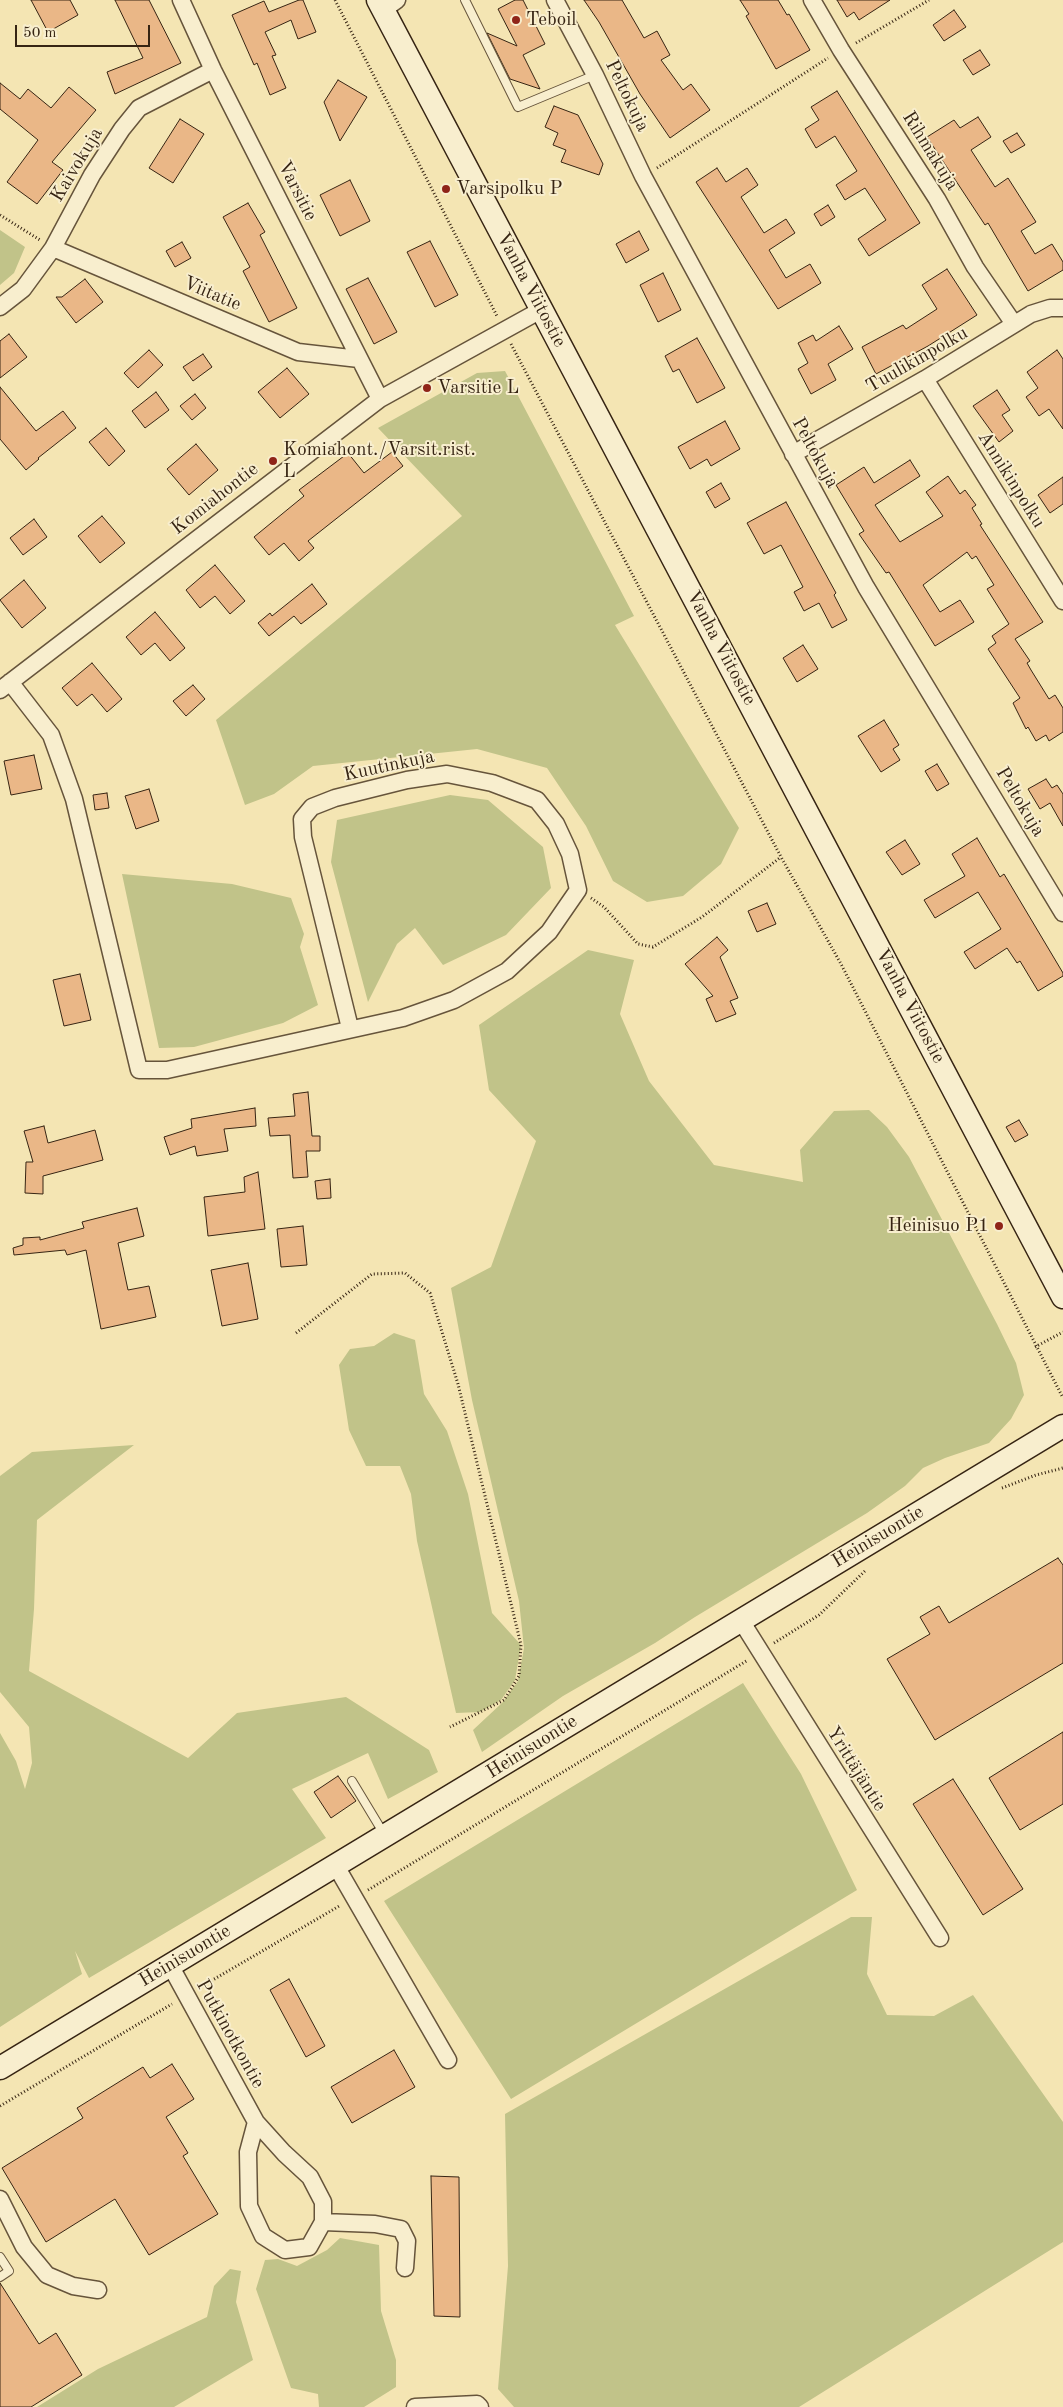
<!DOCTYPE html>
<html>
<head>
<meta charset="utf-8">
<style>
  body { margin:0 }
  #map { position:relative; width:1063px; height:2407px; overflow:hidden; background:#f4e5b3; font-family:"Old Standard TT",serif }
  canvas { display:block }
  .scale { position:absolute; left:15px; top:25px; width:135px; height:22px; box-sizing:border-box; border:2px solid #362413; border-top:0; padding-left:6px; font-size:15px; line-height:18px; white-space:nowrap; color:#362413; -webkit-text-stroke:4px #f8eece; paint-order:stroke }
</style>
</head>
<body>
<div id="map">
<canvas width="1063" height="2407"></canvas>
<div class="scale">50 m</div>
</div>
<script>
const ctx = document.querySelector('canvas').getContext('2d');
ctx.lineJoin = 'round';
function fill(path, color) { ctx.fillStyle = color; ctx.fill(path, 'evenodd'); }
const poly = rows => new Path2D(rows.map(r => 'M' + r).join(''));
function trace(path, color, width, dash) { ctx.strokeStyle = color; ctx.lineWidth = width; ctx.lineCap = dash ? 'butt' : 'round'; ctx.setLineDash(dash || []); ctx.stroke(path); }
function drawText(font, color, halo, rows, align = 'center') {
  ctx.font = font + ' "Old Standard TT",serif'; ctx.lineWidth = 4; ctx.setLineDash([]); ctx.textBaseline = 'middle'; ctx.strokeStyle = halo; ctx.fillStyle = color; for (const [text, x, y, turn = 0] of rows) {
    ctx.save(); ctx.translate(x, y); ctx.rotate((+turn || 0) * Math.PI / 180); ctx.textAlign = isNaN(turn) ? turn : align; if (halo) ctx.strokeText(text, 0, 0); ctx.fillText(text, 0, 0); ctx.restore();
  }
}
const green = poly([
  [0,230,25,247,14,273,0,285],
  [505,371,634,616,615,625,739,828,721,864,683,896,647,902,613,881,586,826,547,768,477,749,313,766,274,794,245,805,216,720,462,516,378,428,477,373],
  [450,795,488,800,543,847,551,888,506,935,443,965,415,928,397,944,368,1002,331,862,337,820],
  [122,874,232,884,291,898,304,934,300,947,318,1005,283,1023,194,1047,159,1048],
  [588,950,634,960,620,1014,649,1081,714,1165,803,1182,800,1150,834,1111,869,1110,887,1127,909,1157,997,1324,1016,1363,1024,1395,1011,1419,989,1443,945,1458,923,1468,905,1486,867,1513,695,1617,655,1643,563,1696,482,1752,473,1730,503,1702,518,1681,524,1648,519,1601,472,1400,451,1288,491,1267,536,1141,489,1090,479,1025],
  [394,1333,415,1340,424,1394,447,1431,468,1494,492,1613,521,1645,515,1680,501,1700,480,1712,456,1713,417,1541,411,1494,400,1466,366,1466,349,1430,339,1365,350,1349,374,1346],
  [134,1445,37,1520,34,1609,29,1671,188,1758,237,1713,346,1697,429,1750,438,1772,388,1799,368,1753,292,1789,326,1838,89,1978,75,1951,82,1974,0,2027,0,1733,16,1761,25,1789,32,1763,29,1727,0,1692,0,1476,32,1452],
  [743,1683,801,1774,857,1890,511,2099,384,1901],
  [851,1917,872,1917,867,1974,887,2015,934,2016,973,1995,1063,2122,1063,2242,799,2407,514,2407,498,2389,508,2266,505,2114],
  [340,2238,379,2245,381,2311,396,2360,396,2387,364,2407,319,2407,318,2394,291,2388,256,2289,265,2260,278,2259,297,2266,327,2250],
  [230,2269,241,2271,236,2302,253,2360,174,2407,37,2407,98,2369,207,2317,214,2286]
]);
const building = poly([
  [31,0,70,0,78,15,48,32,31,0],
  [115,0,149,0,181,63,115,94,107,72,143,58,115,0],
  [299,0,303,0,316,32,298,39,291,20,265,32,276,55,272,56,286,88,270,95,257,63,254,65,232,15,264,1,269,12,299,0],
  [515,0,523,0,545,44,523,55,540,89,510,79,487,33,517,46,498,9,515,0],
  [584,0,622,0,644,38,657,31,670,55,661,60,683,90,691,84,710,110,670,138,640,94,599,22,584,0],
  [740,0,778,0,787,15,789,14,810,50,776,69,746,16,749,14,740,0],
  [837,0,890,0,859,20,854,12,847,17,837,0],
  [954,10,966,27,944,41,933,25,954,10],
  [980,50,990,65,973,75,963,60,980,50],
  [338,80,367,97,340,141,324,102,338,80],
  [0,83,20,99,28,89,51,108,69,87,96,110,52,162,63,170,37,204,7,182,38,140,0,109,0,83],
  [837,91,920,223,869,256,858,239,886,220,865,188,845,200,836,185,857,171,835,136,816,148,805,129,819,120,811,107,837,91],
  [554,106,578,115,603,164,599,175,561,162,566,150,553,145,558,133,545,127,554,106],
  [978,117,991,137,971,150,995,187,1008,178,1036,222,1021,231,1035,254,1052,244,1063,262,1063,270,1028,291,988,223,985,225,927,137,954,120,960,128,978,117],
  [180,119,204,134,173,183,149,168,180,119],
  [1017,133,1025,145,1011,153,1003,141,1017,133],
  [717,168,726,182,747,168,758,185,741,197,764,233,786,219,795,233,769,250,786,278,810,264,821,283,778,309,696,182,717,168],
  [350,180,370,221,340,236,320,195,350,180],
  [248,203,265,232,260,235,297,308,269,322,243,271,250,267,223,217,248,203],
  [828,205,835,217,821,226,814,214,828,205],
  [639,231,649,250,626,263,616,244,639,231],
  [430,241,458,295,435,307,407,252,430,241],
  [182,242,191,258,175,267,166,251,182,242],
  [947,269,977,315,928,346,876,374,862,347,903,325,906,329,937,309,922,285,947,269],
  [663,273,681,310,658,322,640,285,663,273],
  [368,278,397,332,374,344,346,289,368,278],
  [85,279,103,302,76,323,56,297,62,297,85,279],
  [839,326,853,349,828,364,836,380,811,394,798,369,808,363,798,343,813,335,816,341,839,326],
  [9,334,27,357,0,378,0,341,9,334],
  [697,338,725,388,697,403,679,369,673,372,665,356,697,338],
  [149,350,163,365,138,388,124,373,149,350],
  [1057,350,1063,359,1063,429,1049,409,1039,416,1026,397,1038,388,1027,372,1057,350],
  [203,354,212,367,193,381,183,367,203,354],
  [287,368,309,394,280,418,258,392,287,368],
  [0,387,36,431,63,411,76,428,38,458,39,459,26,470,0,439,0,387],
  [997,390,1010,410,1002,415,1013,431,999,442,973,406,997,390],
  [156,392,169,410,145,428,132,411,156,392],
  [195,394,206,408,192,420,180,406,195,394],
  [725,421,740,449,711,466,707,459,690,469,678,447,725,421],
  [106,428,125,451,109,466,89,442,106,428],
  [196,444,218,470,189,495,167,469,196,444],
  [392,452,403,466,308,541,314,548,299,561,284,543,269,555,254,537,304,496,299,490,348,453,364,473,392,452],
  [910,460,920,476,875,505,900,542,943,516,926,492,948,476,960,494,965,490,976,505,972,508,982,524,980,525,1043,622,1015,639,1030,661,1027,663,1031,670,1049,699,1055,695,1063,708,1063,732,1049,741,1046,735,1036,741,1028,727,1026,729,1013,703,1020,698,988,649,996,643,992,636,1009,624,987,589,994,585,976,556,972,559,967,552,923,585,940,612,960,600,974,622,935,646,889,572,886,573,859,534,864,531,836,485,864,467,874,483,910,460],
  [1063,477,1063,504,1050,513,1038,495,1063,477],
  [721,483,730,499,715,508,706,492,721,483],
  [786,502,836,593,834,595,847,620,832,628,819,603,804,611,794,592,803,587,781,545,764,554,747,523,786,502],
  [102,516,125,543,100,563,78,536,102,516],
  [34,519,47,537,23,555,10,538,34,519],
  [215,565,245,601,230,614,215,596,200,608,186,590,215,565],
  [24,580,46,608,22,628,0,600,24,580],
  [312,584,327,604,301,624,294,616,269,636,258,623,270,613,272,616,312,584],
  [155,612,185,648,170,661,155,643,141,655,126,637,155,612],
  [803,645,818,669,797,682,783,658,803,645],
  [92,663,122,699,107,712,92,694,77,706,62,688,92,663],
  [193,685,205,699,186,716,173,701,193,685],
  [884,720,899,745,893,749,900,760,881,772,858,736,884,720],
  [34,755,42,789,11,795,4,761,34,755],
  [937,764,949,784,937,791,925,771,937,764],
  [1046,779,1052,788,1057,785,1063,794,1063,826,1050,803,1040,809,1028,789,1046,779],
  [149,789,159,821,136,829,125,796,149,789],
  [107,793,109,808,95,810,93,795,107,793],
  [977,838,1000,877,1004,874,1063,973,1063,976,1038,991,1020,961,1017,963,1007,948,975,969,964,952,1001,929,978,892,935,918,924,900,965,876,952,854,977,838],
  [905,840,920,864,902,875,886,852,905,840],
  [767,903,776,924,757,932,748,911,767,903],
  [717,937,728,950,720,957,738,998,730,1001,736,1014,716,1022,706,999,713,996,685,964,717,937],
  [80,974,91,1020,64,1026,53,980,80,974],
  [308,1092,312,1136,320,1136,320,1151,306,1151,308,1177,293,1178,290,1135,270,1136,268,1118,295,1116,293,1094,308,1092],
  [255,1108,256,1126,224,1129,228,1151,197,1156,195,1146,170,1155,164,1137,192,1128,191,1119,255,1108],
  [1019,1120,1028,1135,1015,1142,1006,1127,1019,1120],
  [44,1126,48,1143,95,1130,103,1160,43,1176,43,1194,25,1193,26,1162,33,1162,24,1131,44,1126],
  [258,1172,265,1229,208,1236,204,1197,245,1192,244,1177,258,1172],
  [330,1179,331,1198,317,1199,315,1181,330,1179],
  [137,1208,144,1236,118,1243,128,1290,149,1286,156,1317,101,1329,86,1250,67,1255,65,1250,14,1255,13,1248,23,1245,23,1238,40,1237,40,1240,84,1228,82,1222,137,1208],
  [303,1226,307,1265,281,1267,277,1229,303,1226],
  [248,1263,258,1319,222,1326,211,1270,248,1263],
  [1058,1558,1063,1565,1063,1663,935,1740,887,1659,930,1634,920,1617,939,1606,949,1623,1058,1558],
  [1063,1732,1063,1804,1020,1830,989,1778,1063,1732],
  [338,1776,356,1801,331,1818,314,1792,338,1776],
  [953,1779,1023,1889,983,1915,913,1804,953,1779],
  [289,1979,325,2046,306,2057,270,1990,289,1979],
  [394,2050,415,2087,352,2123,331,2087,394,2050],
  [172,2064,194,2099,166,2117,188,2153,183,2156,218,2214,149,2255,115,2199,46,2242,2,2168,83,2118,77,2108,143,2067,150,2078,172,2064],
  [431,2176,459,2177,460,2317,434,2316,431,2176],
  [0,2283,39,2344,56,2333,82,2375,31,2407,0,2407,0,2283]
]);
const path = poly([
  [335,0,497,316],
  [856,43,929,0],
  [657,168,828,58],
  [0,215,40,240],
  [511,344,781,857,841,964,1063,1398],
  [591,898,604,907,638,944,653,947,702,917,781,857],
  [296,1333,372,1274,405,1273,430,1293,458,1384,521,1645,519,1676,504,1700,450,1727],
  [1035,1347,1063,1332],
  [1002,1488,1036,1475,1063,1468],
  [774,1643,819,1615,866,1570],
  [368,1890,748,1660],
  [199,1988,341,1905],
  [0,2106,172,2004]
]);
const lane = poly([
  [465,0,518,107,595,75],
  [352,1781,384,1834],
  [0,2257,9,2271,0,2277]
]);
const street = poly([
  [181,0,213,70,380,399],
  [555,0,595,75,643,176,866,587,1063,913],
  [812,0,841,50,937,199,975,267,1014,324],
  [383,10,397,0],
  [53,248,298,352,359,359],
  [0,307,23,289,53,248,92,175,122,129,139,108,213,70],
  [925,379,1063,601],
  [793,454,925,379,1031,314,1050,308,1063,308],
  [10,682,51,735,74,799,139,1070,167,1070,403,1018,454,1000,507,971,549,932,578,890,570,854,556,824,537,800,492,783,447,774,407,780,335,798,312,807,302,819,303,837,350,1028],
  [0,690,380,399,541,310],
  [740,1619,940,1938],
  [336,1866,448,2060],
  [170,1965,256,2122,284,2153,310,2177,323,2202,323,2222,309,2247,285,2250,263,2236,249,2206,248,2152,256,2122],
  [0,2199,24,2247,47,2275,73,2286,98,2290],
  [323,2222,375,2224,401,2229,407,2241,405,2268],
  [415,2407,477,2404,480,2407]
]);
const secondary = poly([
  [378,0,1063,1297],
  [0,2068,1063,1426]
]);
const markers = [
  [516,20,5,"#8f2418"],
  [446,189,5,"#8f2418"],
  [427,388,5,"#8f2418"],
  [273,461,5,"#8f2418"],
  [999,1226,5,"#8f2418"]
];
const poiNames = [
  ["Teboil",526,20],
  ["Varsipolku P",456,189],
  ["Varsitie L",437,388],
  ["Komiahont./Varsit.rist.",283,450],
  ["L",283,472],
  ["Heinisuo P1",989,1226,"right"]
];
const streetNames = [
  ["Peltokuja",627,96,64],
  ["Rihmakuja",930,151,58],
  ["Kaivokuja",77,165,-59],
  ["Varsitie",297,191,63],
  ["Vanha Viitostie",531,290,62],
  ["Viitatie",212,294,23],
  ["Tuulikinpolku",917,360,-30],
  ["Peltokuja",815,453,61],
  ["Annikinpolku",1011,480,58],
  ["Komiahontie",215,499,-38],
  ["Vanha Viitostie",721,648,62],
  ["Kuutinkuja",389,766,-12],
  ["Peltokuja",1020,802,59],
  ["Vanha Viitostie",910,1006,62],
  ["Heinisuontie",878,1537,-31],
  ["Heinisuontie",532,1747,-32],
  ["Yrittäjäntie",856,1769,58],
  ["Heinisuontie",185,1956,-31],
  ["Putkinotkontie",230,2034,61]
];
fill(green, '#c1c389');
fill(building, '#eab787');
trace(building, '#362413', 1);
trace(lane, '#66543b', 10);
trace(street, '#66543b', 19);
trace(secondary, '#362413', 25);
trace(path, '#362413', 3, [1, 2.5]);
trace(lane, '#f8eece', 8);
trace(street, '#f8eece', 16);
trace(secondary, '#f8eece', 22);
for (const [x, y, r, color] of markers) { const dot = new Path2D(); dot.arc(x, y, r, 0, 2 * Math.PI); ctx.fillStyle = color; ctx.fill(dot); trace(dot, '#f8eece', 2); }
drawText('19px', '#362413', '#f8eece', poiNames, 'left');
drawText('19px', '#362413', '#f8eece', streetNames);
</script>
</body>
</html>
